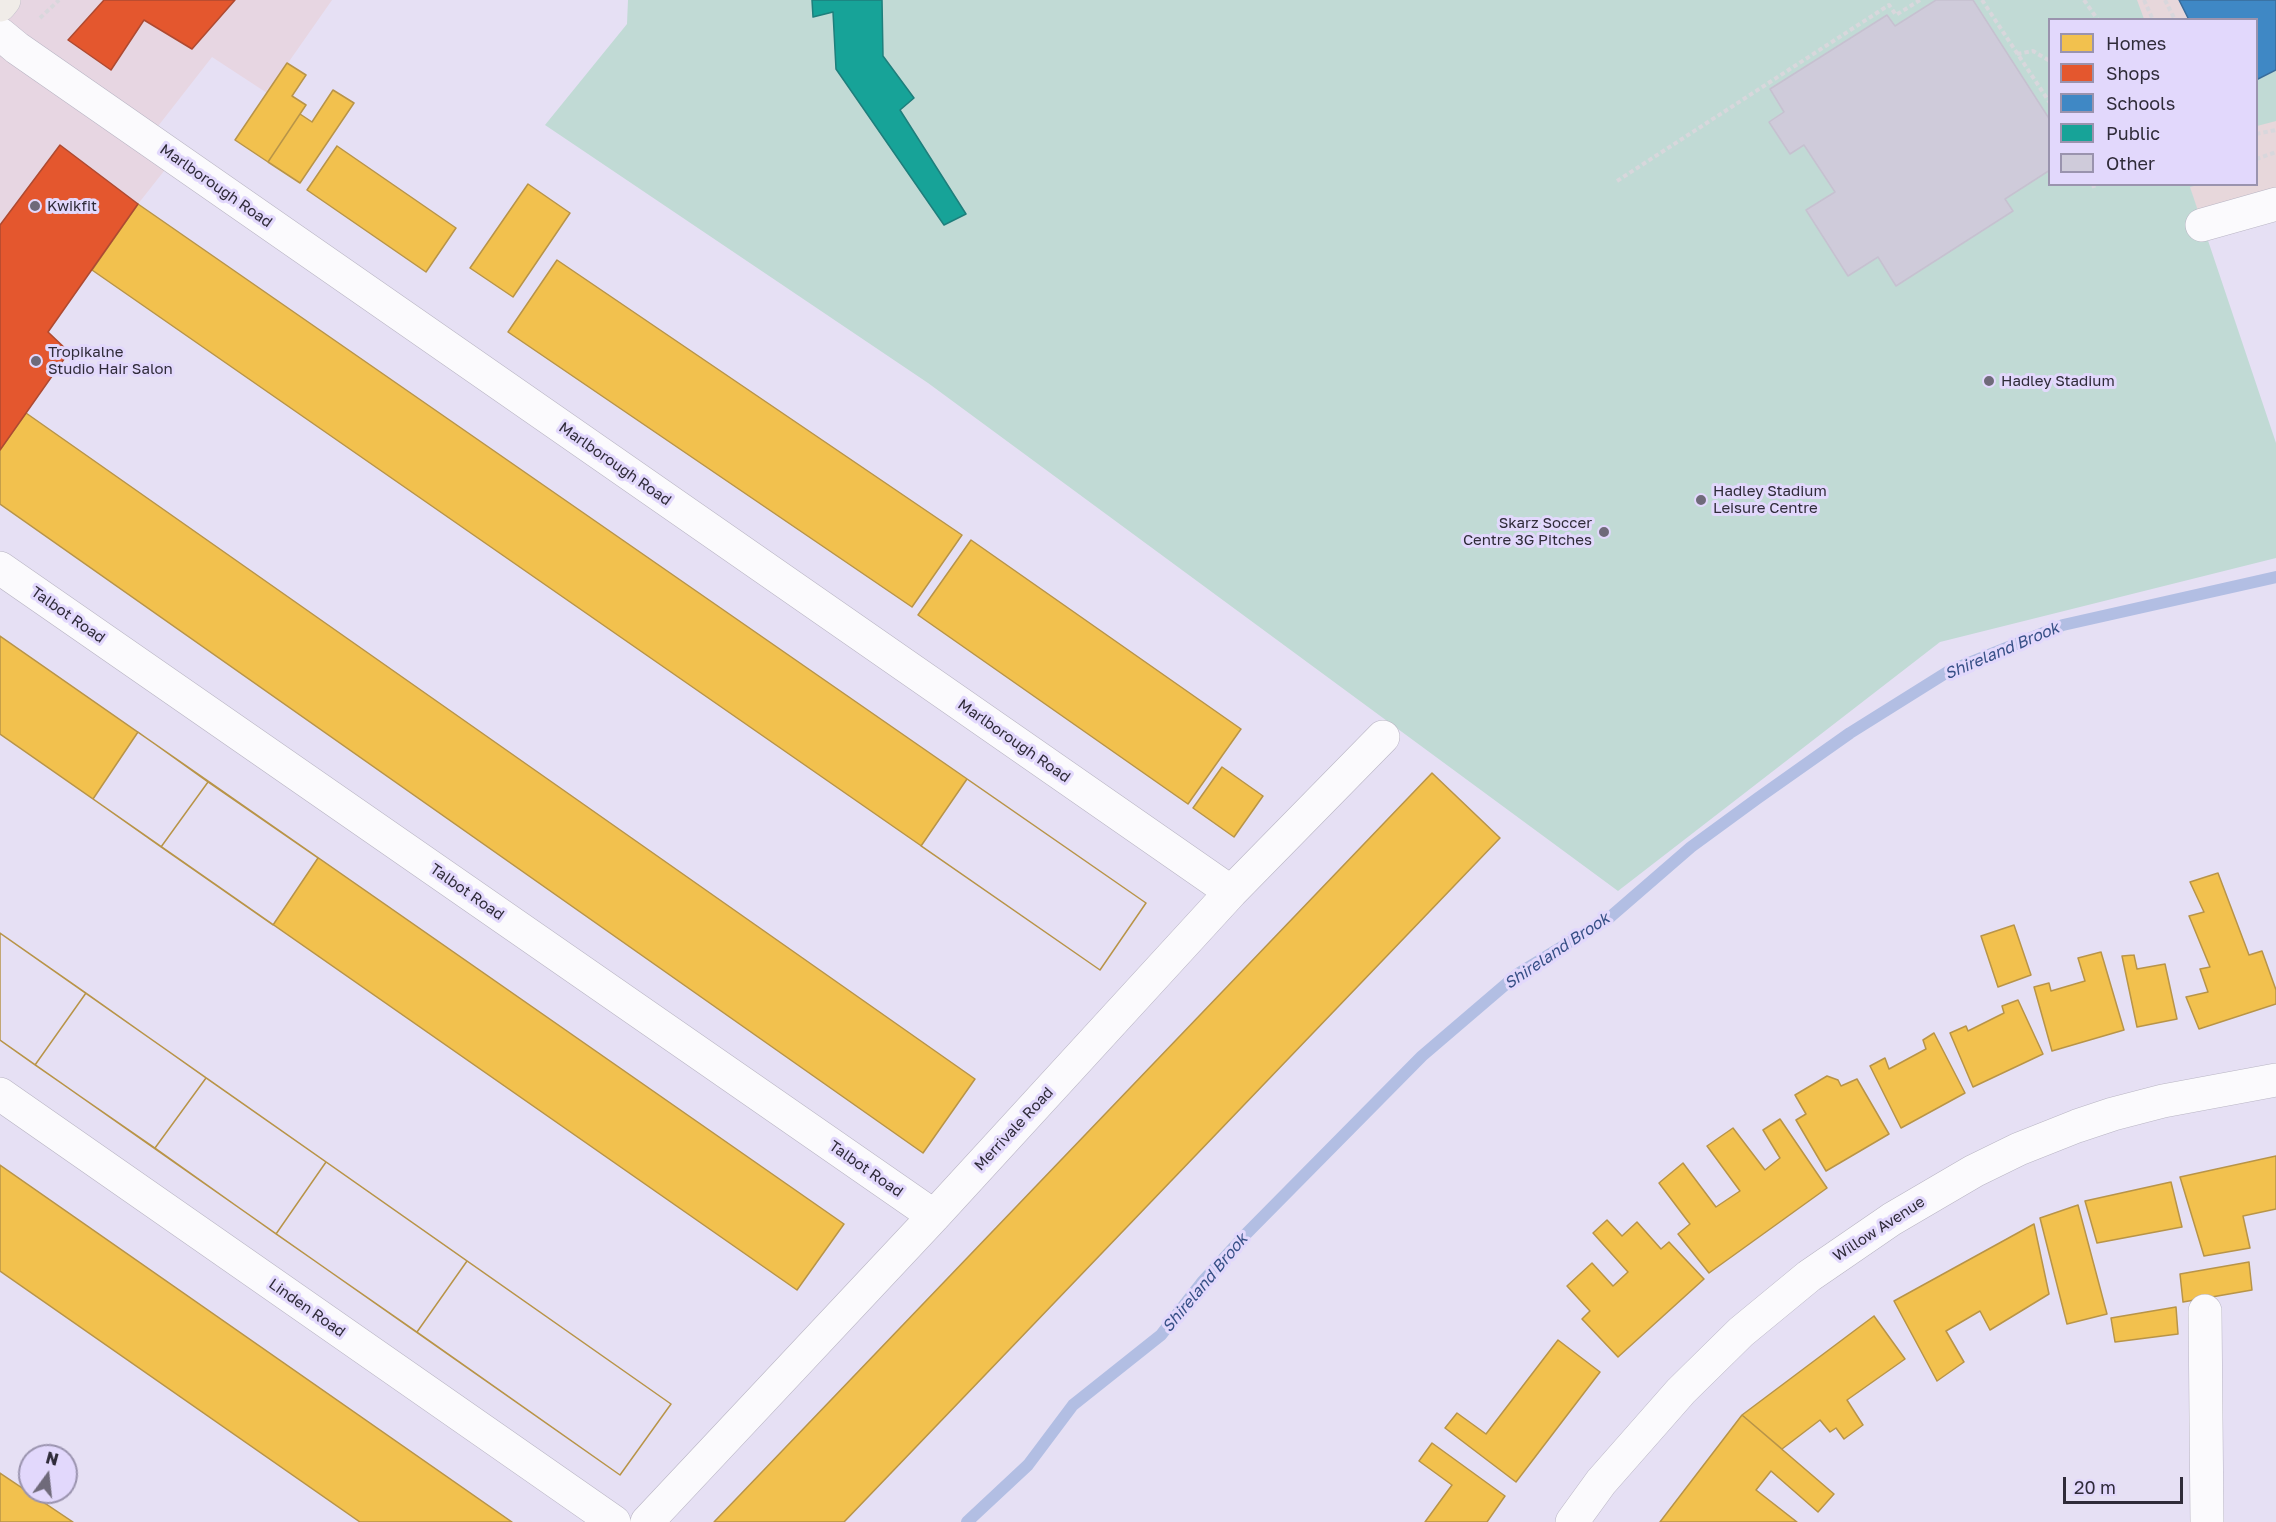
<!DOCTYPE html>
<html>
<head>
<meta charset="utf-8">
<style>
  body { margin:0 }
  #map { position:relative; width:2276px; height:1522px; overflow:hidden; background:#e6e0f4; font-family:"Golos Text",sans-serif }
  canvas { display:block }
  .legend { position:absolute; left:2048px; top:18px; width:210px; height:168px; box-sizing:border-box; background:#e2d8fc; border:2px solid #9a93ae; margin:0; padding:8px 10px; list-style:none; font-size:18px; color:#2f2b39 }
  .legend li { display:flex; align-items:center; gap:12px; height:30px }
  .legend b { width:30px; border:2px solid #9a93ae }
  .north { position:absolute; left:18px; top:1444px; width:60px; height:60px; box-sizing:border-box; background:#e2d8fc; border:2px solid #9a93ae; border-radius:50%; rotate:15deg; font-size:16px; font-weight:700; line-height:24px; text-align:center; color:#2f2b39 }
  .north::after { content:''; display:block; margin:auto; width:21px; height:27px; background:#6f6a7a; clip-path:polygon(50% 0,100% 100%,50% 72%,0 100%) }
  .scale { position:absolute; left:2063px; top:1477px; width:120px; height:27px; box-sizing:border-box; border:3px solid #2f2b39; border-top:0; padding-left:8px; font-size:18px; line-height:21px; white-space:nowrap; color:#2f2b39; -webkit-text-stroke:4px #e2d8fc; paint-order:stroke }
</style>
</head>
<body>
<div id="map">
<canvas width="2276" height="1522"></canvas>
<ul class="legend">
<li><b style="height:16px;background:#f2c14e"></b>Homes</li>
<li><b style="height:16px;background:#e4572e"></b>Shops</li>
<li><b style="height:16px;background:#3f88c5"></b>Schools</li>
<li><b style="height:16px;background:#17a398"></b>Public</li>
<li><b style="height:16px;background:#cfcbda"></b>Other</li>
</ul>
<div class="north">N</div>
<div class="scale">20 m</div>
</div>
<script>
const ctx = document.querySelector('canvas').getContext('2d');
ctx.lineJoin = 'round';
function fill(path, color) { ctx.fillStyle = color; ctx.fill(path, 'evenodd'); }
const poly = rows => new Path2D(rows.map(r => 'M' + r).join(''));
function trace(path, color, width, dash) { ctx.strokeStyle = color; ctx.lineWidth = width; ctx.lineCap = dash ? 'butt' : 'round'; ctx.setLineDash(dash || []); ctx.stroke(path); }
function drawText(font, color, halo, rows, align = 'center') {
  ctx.font = font + ' "Golos Text",sans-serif'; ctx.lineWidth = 6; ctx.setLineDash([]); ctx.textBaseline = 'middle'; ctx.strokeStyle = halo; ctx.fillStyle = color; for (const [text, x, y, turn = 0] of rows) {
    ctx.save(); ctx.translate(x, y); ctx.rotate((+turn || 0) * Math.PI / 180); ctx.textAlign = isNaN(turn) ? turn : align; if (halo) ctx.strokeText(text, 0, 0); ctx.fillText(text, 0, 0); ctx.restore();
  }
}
const commercial = poly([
  [0,0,332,0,267,93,212,57,148,139,175,157,138,204,48,332,69,352,0,450]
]);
const education = poly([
  [2118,0,2276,0,2276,204,2202,225,2189,185,2256,184,2256,20,2126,19]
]);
const green = poly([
  [628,0,2137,0,2144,19,2050,20,2050,184,2198,185,2190,187,2276,443,2276,558,1940,642,1618,891,928,383,545,125,627,24],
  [2276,70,2276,121,2257,126,2256,80]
]);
const homes = poly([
  [287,63,306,75,292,96,306,105,268,162,235,140,287,63],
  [333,90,354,103,300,183,268,162,300,114,312,122,333,90],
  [337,146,456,228,426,272,307,190,337,146],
  [528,184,570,213,513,297,470,268,528,184],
  [138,204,1146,903,1100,970,92,270,138,204],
  [557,260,962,535,912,607,508,332,557,260],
  [26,413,975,1079,923,1153,0,504,0,450,26,413],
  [971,540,1241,729,1188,804,918,615,971,540],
  [0,636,844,1224,797,1290,0,734,0,636],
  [138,732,208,782,161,847,93,799,138,732],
  [1222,767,1263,796,1234,837,1193,808,1222,767],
  [1432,773,1500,838,844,1522,714,1522,1432,773],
  [967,779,1146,903,1100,970,921,846,967,779],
  [208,782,318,858,273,925,161,847,208,782],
  [2218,873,2249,955,2262,951,2276,990,2276,1004,2199,1029,2186,997,2208,992,2200,969,2210,967,2189,916,2204,912,2190,882,2218,873],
  [2014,925,2031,975,1998,987,1981,936,2014,925],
  [0,933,671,1404,620,1475,0,1040,0,933],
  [0,933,86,993,35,1065,0,1040,0,933],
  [2101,952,2124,1030,2052,1051,2034,987,2049,983,2051,991,2085,981,2078,958,2101,952],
  [2134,955,2137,969,2165,964,2177,1019,2137,1027,2122,956,2134,955],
  [86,993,206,1078,155,1148,35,1065,86,993],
  [2018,1000,2043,1054,1973,1087,1950,1033,1966,1026,1968,1031,2004,1013,2002,1006,2018,1000],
  [1934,1033,1965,1093,1901,1128,1870,1066,1885,1058,1889,1069,1926,1049,1923,1040,1934,1033],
  [1827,1076,1838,1080,1841,1086,1857,1079,1889,1134,1826,1171,1796,1120,1806,1114,1795,1095,1827,1076],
  [206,1078,326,1162,276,1234,155,1148,206,1078],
  [1780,1119,1827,1188,1709,1273,1678,1234,1690,1224,1659,1183,1683,1163,1716,1207,1740,1191,1707,1146,1733,1128,1765,1170,1780,1158,1763,1130,1780,1119],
  [2276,1156,2276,1209,2243,1216,2250,1248,2204,1256,2180,1177,2276,1156],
  [326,1162,467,1261,417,1332,276,1234,326,1162],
  [0,1165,512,1522,360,1522,0,1271,0,1165],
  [2171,1182,2182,1227,2097,1243,2085,1201,2171,1182],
  [2078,1205,2107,1314,2067,1324,2040,1218,2078,1205],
  [1607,1220,1622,1236,1637,1222,1661,1249,1669,1242,1704,1279,1618,1357,1582,1319,1590,1311,1567,1286,1592,1263,1613,1286,1628,1272,1593,1233,1607,1220],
  [2034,1224,2049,1294,1990,1330,1980,1311,1946,1331,1964,1362,1937,1381,1894,1301,2034,1224],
  [467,1261,671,1404,620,1475,417,1332,467,1261],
  [2249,1262,2252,1290,2183,1302,2180,1274,2249,1262],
  [2176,1307,2178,1334,2115,1342,2111,1318,2176,1307],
  [1874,1316,1905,1359,1847,1400,1863,1425,1844,1439,1836,1428,1830,1432,1820,1420,1782,1449,1742,1415,1874,1316],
  [1558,1340,1600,1372,1516,1482,1445,1428,1457,1413,1486,1434,1558,1340],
  [1742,1415,1834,1494,1818,1512,1771,1471,1756,1490,1797,1522,1660,1522,1742,1415],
  [1432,1443,1505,1496,1487,1522,1425,1522,1452,1485,1419,1461,1432,1443],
  [0,1473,73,1522,0,1522,0,1473]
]);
const shops = poly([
  [104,0,235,0,192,49,144,20,111,70,68,40,104,0],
  [60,145,138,204,48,332,69,352,0,450,0,225,60,145]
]);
const schools = poly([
  [2179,0,2276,0,2276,70,2256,80,2256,20,2189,20,2179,0]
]);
const public = poly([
  [812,0,882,0,883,56,914,98,900,110,966,214,944,225,836,69,833,12,813,17,812,0]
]);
const stream = poly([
  [967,1522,1028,1465,1073,1405,1161,1335,1203,1281,1246,1234,1422,1056,1519,973,1609,918,1691,847,1758,798,1850,733,1949,671,2063,625,2276,577]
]);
const building = poly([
  [1936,0,1973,0,2050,120,2050,170,2005,199,2013,211,1896,286,1878,257,1848,276,1806,210,1835,192,1804,145,1790,154,1769,122,1784,112,1770,89,1887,15,1895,26,1936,0]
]);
const path = poly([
  [1982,0,2050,103],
  [2084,0,2098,20],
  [2144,0,2153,20],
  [2165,0,2175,20],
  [40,18,59,0],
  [2017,54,2033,51,2050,61],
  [2256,134,2276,130],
  [2256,159,2276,152],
  [1617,181,1889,5,1896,15,1920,0],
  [2093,184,2094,188]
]);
const minor = poly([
  [0,34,17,48,1231,892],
  [2202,225,2276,204],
  [0,568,934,1216],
  [0,1094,614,1522],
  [2205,1311,2207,1522],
  [647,1522,934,1216,1231,892,1383,737],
  [1572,1522,1601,1482,1681,1391,1741,1332,1809,1276,1892,1219,1974,1171,2019,1149,2077,1126,2113,1114,2163,1101,2276,1080]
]);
const major = poly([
  [0,5,4,0]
]);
const markers = [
  [35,206,6,"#6f6a7a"],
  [36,361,6,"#6f6a7a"],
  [1989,381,6,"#6f6a7a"],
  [1701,500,6,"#6f6a7a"],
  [1604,532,6,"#6f6a7a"]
];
const streetNames = [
  ["Marlborough Road",216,186,35],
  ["Marlborough Road",615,464,35],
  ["Talbot Road",68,615,35],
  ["Marlborough Road",1014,741,35],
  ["Talbot Road",467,892,35],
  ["Merrivale Road",1014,1129,-47],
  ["Talbot Road",866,1169,35],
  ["Willow Avenue",1879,1229,-33],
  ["Linden Road",307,1308,35]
];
const poiNames = [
  ["Kwikfit",47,206],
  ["Tropikalne",48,352],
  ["Studio Hair Salon",48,369],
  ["Hadley Stadium",2001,381],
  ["Hadley Stadium",1713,491],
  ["Leisure Centre",1713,508],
  ["Skarz Soccer",1592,523,"right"],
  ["Centre 3G Pitches",1592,540,"right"]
];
const waterNames = [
  ["Shireland Brook",2002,651,-23],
  ["Shireland Brook",1557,951,-34],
  ["Shireland Brook",1205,1283,-50]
];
fill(commercial, '#e7d6e2');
fill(education, '#e7d7db');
fill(green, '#c1dad5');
fill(homes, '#f2c14e');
trace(homes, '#b89448', 1.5);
fill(shops, '#e4572e');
trace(shops, '#ae4a31', 1.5);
fill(schools, '#3f88c5');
trace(schools, '#3a6c9b', 1.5);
fill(public, '#17a398');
trace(public, '#1e7f7c', 1.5);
trace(stream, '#b2bee3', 12);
fill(building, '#cfcbda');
trace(building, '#c6c1d0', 1.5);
trace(minor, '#b8b4c3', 34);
trace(major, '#c5c1cc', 34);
trace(path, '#d8d7dc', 4, [4.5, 3]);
trace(minor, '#fbfafd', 33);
trace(major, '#f0ece8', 33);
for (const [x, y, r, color] of markers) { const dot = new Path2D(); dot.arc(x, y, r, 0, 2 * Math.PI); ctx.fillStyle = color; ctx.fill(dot); trace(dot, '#e2d8fc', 2); }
drawText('15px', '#2f2b39', '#e2d8fc', streetNames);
drawText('15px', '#2f2b39', '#e2d8fc', poiNames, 'left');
drawText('italic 16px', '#364f86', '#e2d8fc', waterNames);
</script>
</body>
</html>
